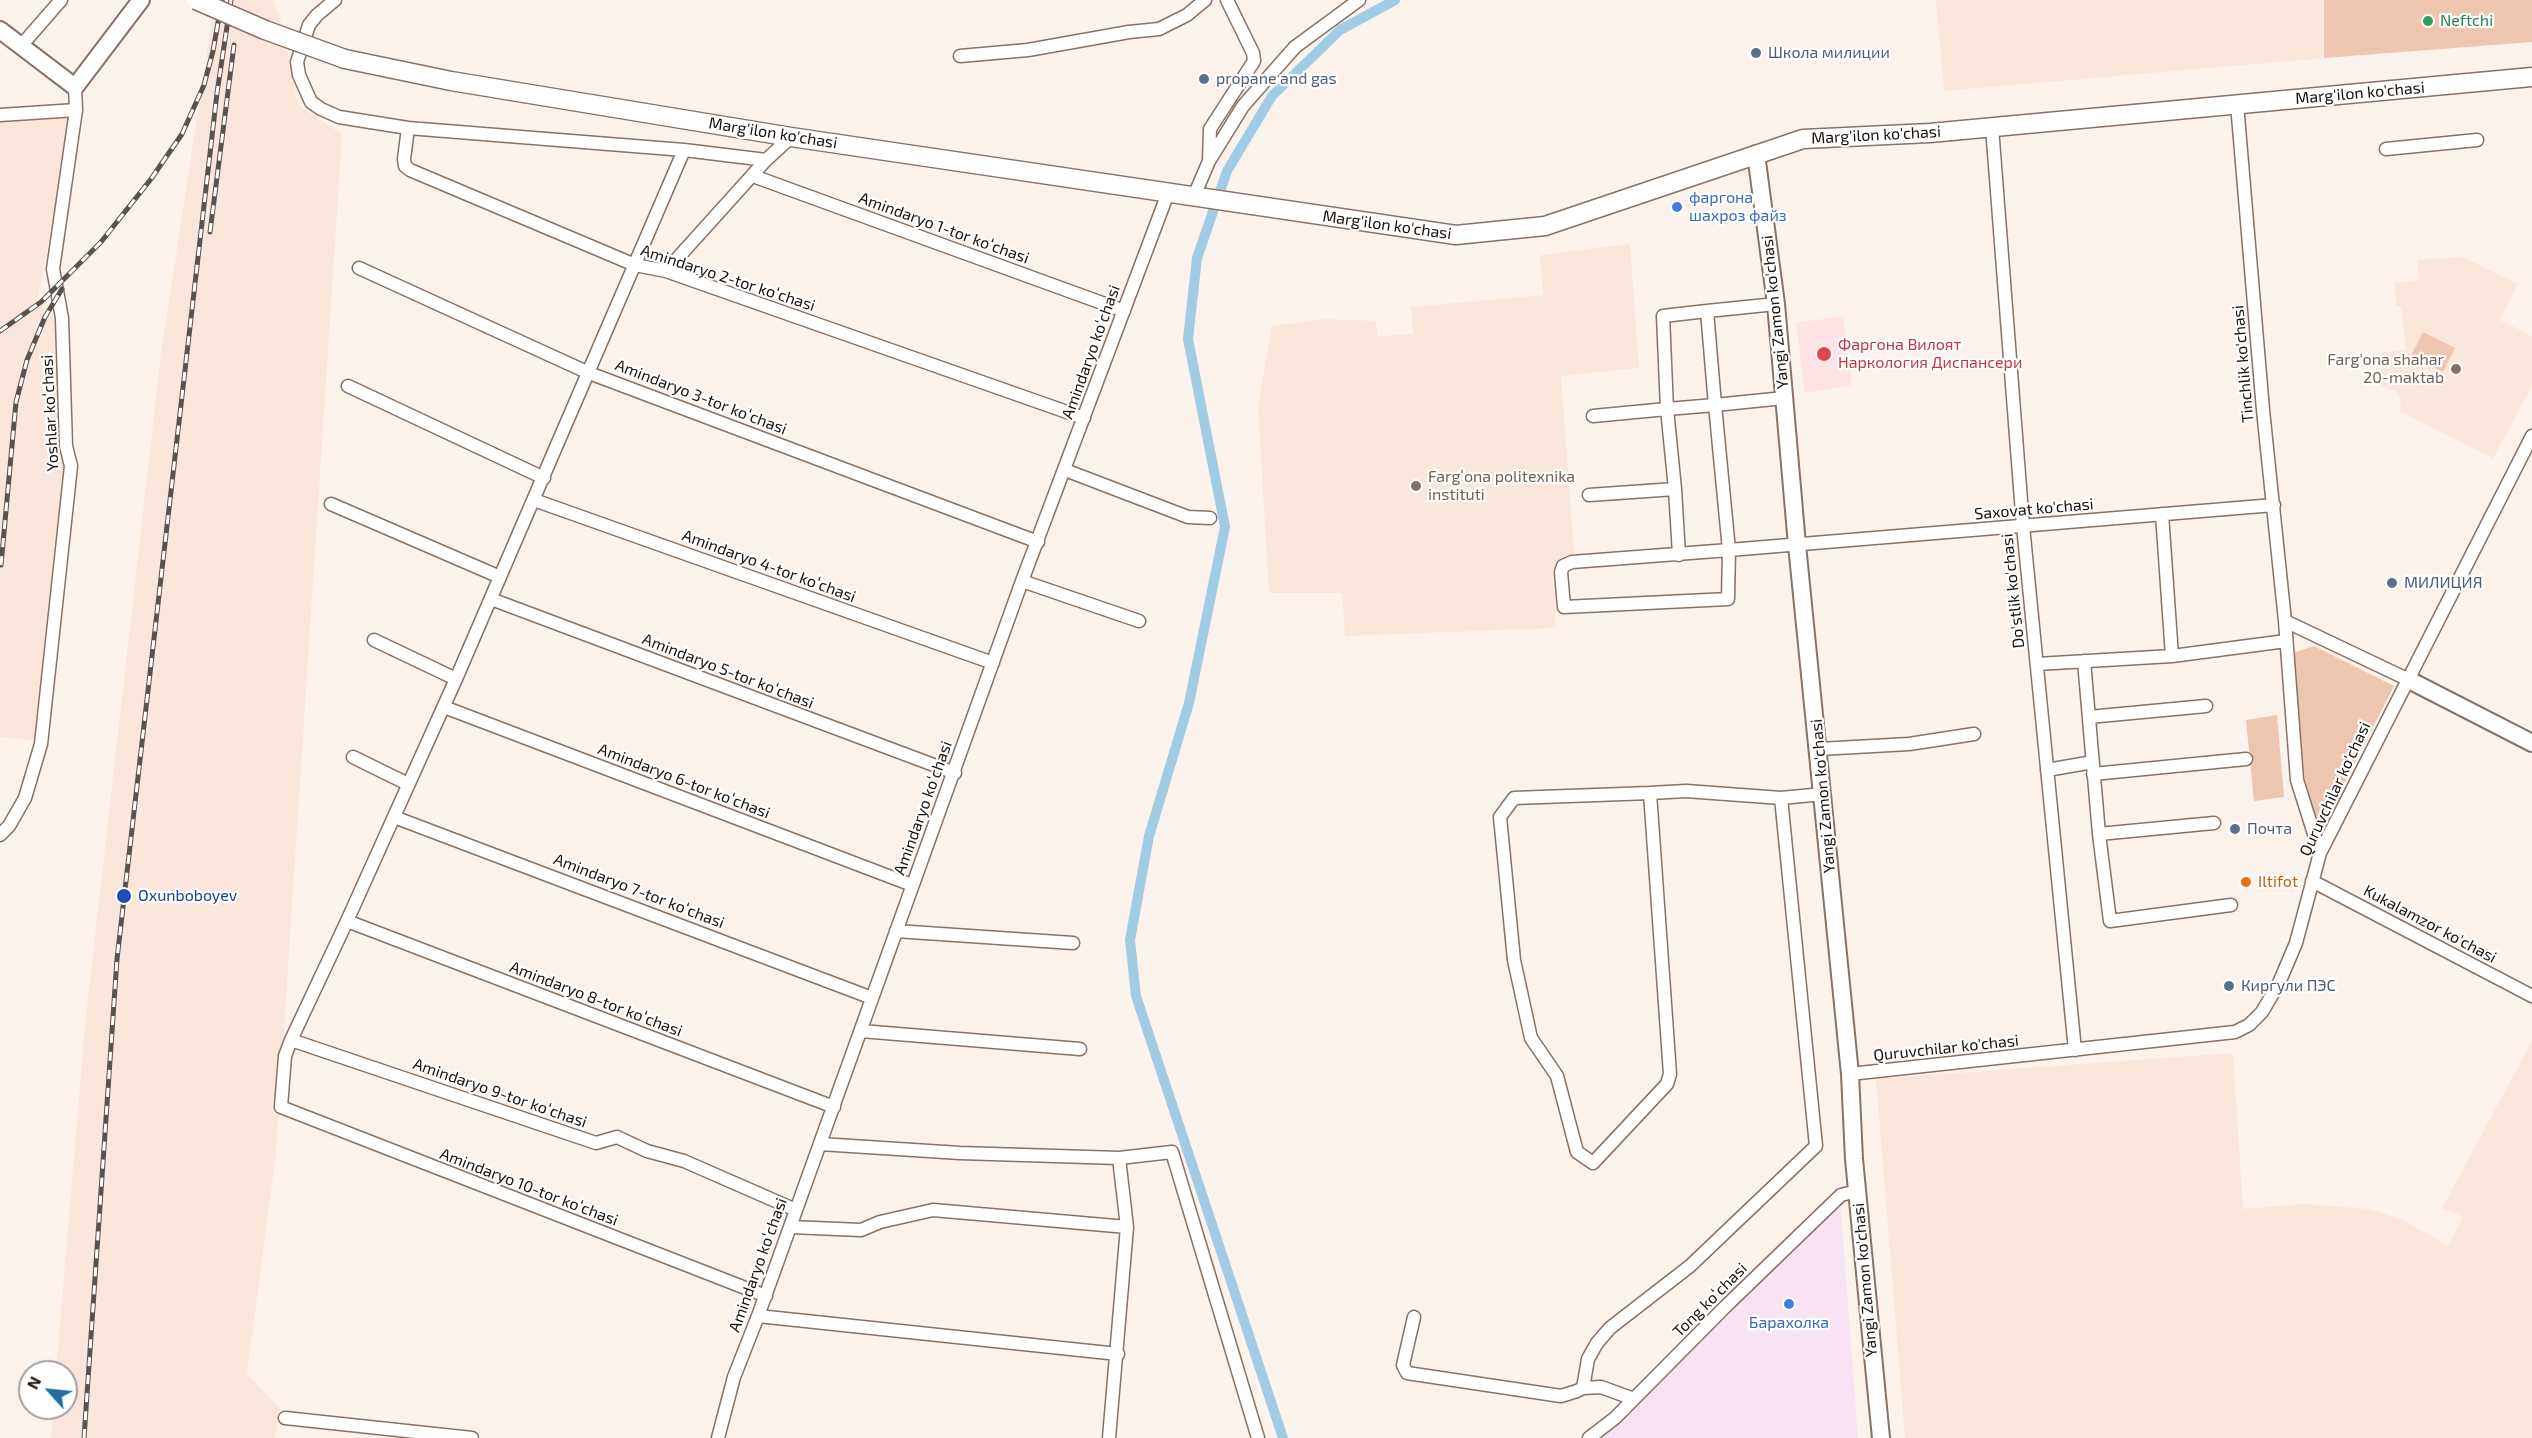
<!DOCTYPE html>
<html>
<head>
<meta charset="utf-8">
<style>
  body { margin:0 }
  #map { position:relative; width:2532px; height:1438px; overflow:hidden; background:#fcf2ec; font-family:"Exo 2",sans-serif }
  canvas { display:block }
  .north { position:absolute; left:18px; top:1360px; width:60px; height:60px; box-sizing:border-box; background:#fff; border:2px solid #a39f9e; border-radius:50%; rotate:297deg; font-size:16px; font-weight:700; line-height:24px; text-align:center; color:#19100c }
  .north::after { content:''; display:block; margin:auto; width:21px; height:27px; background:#226ea1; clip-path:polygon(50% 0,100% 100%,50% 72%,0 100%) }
</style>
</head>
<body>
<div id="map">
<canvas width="2532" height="1438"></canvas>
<div class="north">N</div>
</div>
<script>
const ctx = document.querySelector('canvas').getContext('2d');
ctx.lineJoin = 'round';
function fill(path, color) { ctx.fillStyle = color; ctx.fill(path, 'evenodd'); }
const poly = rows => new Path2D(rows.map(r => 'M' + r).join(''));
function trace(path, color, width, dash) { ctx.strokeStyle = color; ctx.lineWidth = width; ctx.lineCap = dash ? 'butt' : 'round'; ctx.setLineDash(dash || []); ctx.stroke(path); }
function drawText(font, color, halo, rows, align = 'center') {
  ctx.font = font + ' "Exo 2",sans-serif'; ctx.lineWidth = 4.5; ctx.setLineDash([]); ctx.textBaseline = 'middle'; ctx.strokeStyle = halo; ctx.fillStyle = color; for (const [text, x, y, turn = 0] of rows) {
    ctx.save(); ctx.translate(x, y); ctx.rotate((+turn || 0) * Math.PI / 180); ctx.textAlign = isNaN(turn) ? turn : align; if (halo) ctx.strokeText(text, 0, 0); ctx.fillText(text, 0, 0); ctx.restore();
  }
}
const commercial = poly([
  [1840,1197,1858,1438,1587,1438]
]);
const built = poly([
  [215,0,273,0,280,18,298,105,342,134,276,1153,247,1374,281,1409,275,1438,51,1438,53,1408,66,1408,66,1372,56,1372,85,1025,161,353],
  [1936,0,2324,0,2324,58,1944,91],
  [69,113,58,190,37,303,58,322,69,459,34,740,0,737,0,119],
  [1630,244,1639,368,1561,376,1575,566,1552,569,1556,628,1345,636,1342,593,1269,593,1258,406,1272,326,1326,319,1375,321,1378,336,1413,334,1411,307,1543,295,1540,255],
  [2463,257,2518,284,2500,320,2532,336,2532,386,2493,458,2401,412,2400,398,2395,390,2389,390,2388,386,2381,387,2380,353,2406,349,2401,306,2396,306,2395,283,2419,280,2417,260],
  [2532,1041,2532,1438,1905,1438,1876,1079,2233,1053,2243,1209,2304,1204,2369,1209,2403,1220,2448,1246,2463,1217,2442,1208]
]);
const medical = poly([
  [1843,316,1852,385,1805,393,1796,323]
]);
const green = poly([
  [2324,0,2532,0,2532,42,2324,58],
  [2423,332,2455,348,2443,372,2411,356],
  [2314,646,2394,686,2322,827,2297,782,2287,655],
  [2277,715,2284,797,2254,801,2246,720]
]);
const canal = poly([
  [1283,1438,1136,996,1130,940,1149,836,1189,703,1225,527,1188,339,1197,258,1227,171,1272,96,1340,30,1395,0]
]);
const street = poly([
  [335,0,317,15,309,25,297,62,299,75,311,102,321,109,339,117,408,128,684,150,766,160],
  [20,47,61,0],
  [960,56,1028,50,1129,32,1159,29,1187,15,1205,0],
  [2237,104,2263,410,2285,621,2297,780,2320,853],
  [0,115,76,110],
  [1992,127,2023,526,2075,1050],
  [408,128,404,159,405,166,410,170,635,265,666,271,1084,418],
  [2386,149,2477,140],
  [684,150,456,679,347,921,291,1040,285,1056,281,1107,766,1296],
  [1209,161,1243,106,1295,47,1359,0],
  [753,176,1124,311],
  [1194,196,1209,161,1210,129,1254,61,1253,53,1227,0],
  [359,268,589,373,1038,542],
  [666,271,766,160,791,137],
  [1707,311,1776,304],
  [348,386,544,478],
  [1593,416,1667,409,1663,316,1707,311,1715,405,1784,398],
  [1065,470,1188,517,1210,518],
  [1675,489,1679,555],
  [1589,495,1675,489,1667,409,1715,405,1729,550,1572,562,1563,566,1561,572,1564,607,1728,599,1729,550,2274,505],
  [534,500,993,663],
  [331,504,500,577],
  [1022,581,1139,621],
  [491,599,955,773],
  [2285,621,2407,679],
  [374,640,456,679],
  [2172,656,2286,641],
  [2084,661,2099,834,2110,921,2231,905],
  [2037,664,2172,656,2162,514],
  [444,707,912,885],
  [2089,717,2206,706],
  [1819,749,1909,744,1974,734],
  [353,757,408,784],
  [2047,770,2093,762],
  [2093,774,2246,759],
  [1650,793,1670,1074,1667,1084,1593,1163,1577,1152,1557,1076,1531,1038,1514,960,1500,817,1514,798,1650,793,1686,791,1781,798,1823,794],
  [394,817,872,998],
  [2099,834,2214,823],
  [0,835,9,826,25,798,41,744,71,466,66,446,62,318,53,269,76,110,75,87],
  [2312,881,2532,996],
  [347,921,834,1107],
  [896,931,1073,943],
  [861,1031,1080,1049],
  [291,1040,596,1143,617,1137,647,1151,684,1161,796,1210],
  [1850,1074,2235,1032,2249,1025,2262,1012,2279,983,2296,943,2320,853,2532,436],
  [820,1144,960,1153,1119,1158],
  [790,1227,861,1230,880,1222,933,1210,1127,1227],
  [758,1316,1118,1354],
  [1414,1317,1403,1365,1407,1373,1561,1396,1577,1391,1583,1388,1588,1359,1597,1343,1610,1328,1690,1266,1816,1146,1781,798],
  [1583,1388,1601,1387,1634,1399],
  [285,1418,472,1438],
  [718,1438,734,1377,758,1316,1022,581,1168,193],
  [1109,1438,1127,1227,1119,1158,1172,1152,1258,1438],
  [1589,1438,1615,1418,1726,1306,1841,1195,1857,1191]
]);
const secondary = poly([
  [0,30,75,87,141,0],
  [1756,154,1776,304,1797,545,1850,1074,1854,1159,1881,1438],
  [2407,679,2532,743]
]);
const primary = poly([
  [345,59,451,81,791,137,1456,235,1545,226,1803,139,1930,133,2532,77]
]);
const rail = poly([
  [210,232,234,45],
  [0,331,41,302,101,242,151,179,182,134,204,85,213,51,222,0],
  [1,565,16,402,27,360,45,317,62,289],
  [84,1438,117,959,217,93,231,0]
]);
const primaryBridge = poly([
  [196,0,265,30,345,59]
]);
const markers = [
  [2428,21,6,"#2e9e5b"],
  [1756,53,6,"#5c6f8a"],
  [1204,79,6,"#5c6f8a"],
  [1677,207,6,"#3f7fe0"],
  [1824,354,8,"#e0444e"],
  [2456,369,6,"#8d6e63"],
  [1416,486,6,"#8d6e63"],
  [2392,583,6,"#5c6f8a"],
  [2235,829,6,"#5c6f8a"],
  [2246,882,6,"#e8710a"],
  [124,896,8,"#1a4fb4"],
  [2229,986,6,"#5c6f8a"],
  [1789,1304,6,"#3f7fe0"]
];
const leisureNames = [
  ["Neftchi",2440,21]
];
const serviceNames = [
  ["Школа милиции",1768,53],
  ["propane and gas",1216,79],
  ["МИЛИЦИЯ",2404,583],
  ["Почта",2247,829],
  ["Киргули ПЭС",2241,986]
];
const streetNames = [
  ["Marg'ilon ko'chasi",2360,93,-5],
  ["Marg'ilon ko'chasi",773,133,9],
  ["Marg'ilon ko'chasi",1876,135,-3],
  ["Marg'ilon ko'chasi",1387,225,8],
  ["Amindaryo 1-tor koʻchasi",944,228,20],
  ["Amindaryo 2-tor koʻchasi",728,278,18],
  ["Yangi Zamon ko'chasi",1775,312,-96],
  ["Amindaryo koʻchasi",1091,352,-70],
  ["Tinchlik ko'chasi",2243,364,-95],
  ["Amindaryo 3-tor koʻchasi",701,397,21],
  ["Yoshlar koʻchasi",50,413,-93],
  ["Saxovat ko'chasi",2034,509,-5],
  ["Amindaryo 4-tor koʻchasi",769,566,20],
  ["Do'stlik ko'chasi",2013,591,-96],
  ["Amindaryo 5-tor koʻchasi",728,671,21],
  ["Amindaryo 6-tor koʻchasi",684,781,21],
  ["Quruvchilar ko'chasi",2335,789,-65],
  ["Yangi Zamon ko'chasi",1823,796,-95],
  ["Amindaryo koʻchasi",923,808,-70],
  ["Amindaryo 7-tor koʻchasi",639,891,21],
  ["Kukalamzor ko'chasi",2430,924,28],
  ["Amindaryo 8-tor koʻchasi",596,999,21],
  ["Quruvchilar ko'chasi",1946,1048,-6],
  ["Amindaryo 9-tor koʻchasi",500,1093,19],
  ["Amindaryo 10-tor koʻchasi",529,1187,21],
  ["Amindaryo koʻchasi",758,1265,-70],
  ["Yangi Zamon ko'chasi",1865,1280,-95],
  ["Tong koʻchasi",1710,1300,-45]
];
const shopNames = [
  ["фаргона",1689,198],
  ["шахроз файз",1689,216],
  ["Барахолка",1789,1323,"center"]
];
const healthNames = [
  ["Фаргона Вилоят",1838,345],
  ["Наркология Диспансери",1838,363]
];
const educationNames = [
  ["Farg'ona shahar",2444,360],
  ["20-maktab",2444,378],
  ["Fargʻona politexnika",1428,477,"left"],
  ["instituti",1428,495,"left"]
];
const foodNames = [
  ["Iltifot",2258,882]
];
const transitNames = [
  ["Oxunboboyev",138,896]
];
fill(commercial, '#f7e3f3');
fill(built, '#fae6db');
fill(medical, '#fee2e4');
fill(green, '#eec5af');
trace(canal, '#a1cde4', 10);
trace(street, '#887165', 15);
trace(secondary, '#887165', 20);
trace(primary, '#887165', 21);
trace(street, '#fff', 12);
trace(secondary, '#fff', 16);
trace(primary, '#fff', 18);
trace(rail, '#5b514d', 5);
trace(rail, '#fff', 3, [9]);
trace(primaryBridge, '#887165', 21, []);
trace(primaryBridge, '#fff', 18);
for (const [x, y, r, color] of markers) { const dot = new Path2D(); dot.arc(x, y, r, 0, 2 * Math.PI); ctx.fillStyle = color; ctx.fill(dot); trace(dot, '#fff', 2); }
drawText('16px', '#27864d', '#fff', leisureNames, 'left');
drawText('16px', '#4e5e75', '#fff', serviceNames, 'left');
drawText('16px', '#19100c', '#fff', streetNames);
drawText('16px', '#366cbe', '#fff', shopNames, 'left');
drawText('16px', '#be3a42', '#fff', healthNames, 'left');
drawText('16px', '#785e54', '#fff', educationNames, 'right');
drawText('16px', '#c56008', '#fff', foodNames, 'left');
drawText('16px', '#164399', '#fff', transitNames, 'left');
</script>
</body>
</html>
